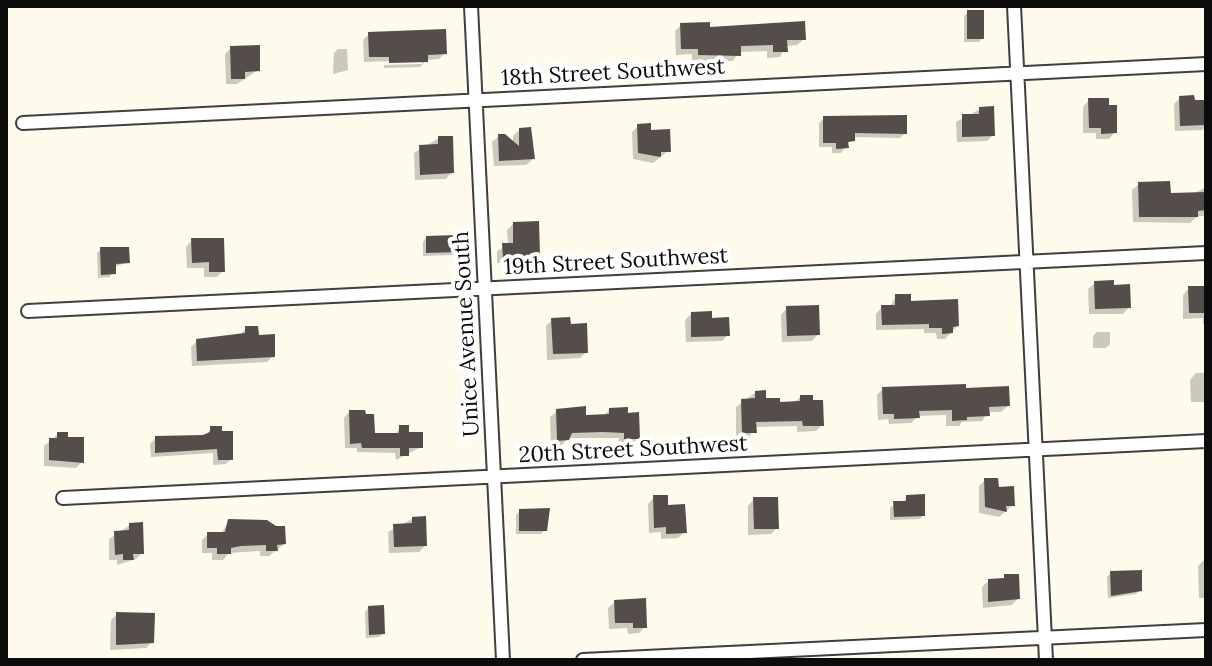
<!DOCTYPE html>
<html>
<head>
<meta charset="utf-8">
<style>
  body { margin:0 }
  #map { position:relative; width:1212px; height:666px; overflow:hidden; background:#fefaec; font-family:Lora,serif }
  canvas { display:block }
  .frame { position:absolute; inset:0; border:8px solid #0c0c0c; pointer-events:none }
</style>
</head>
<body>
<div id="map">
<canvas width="1212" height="666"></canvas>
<div class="frame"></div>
</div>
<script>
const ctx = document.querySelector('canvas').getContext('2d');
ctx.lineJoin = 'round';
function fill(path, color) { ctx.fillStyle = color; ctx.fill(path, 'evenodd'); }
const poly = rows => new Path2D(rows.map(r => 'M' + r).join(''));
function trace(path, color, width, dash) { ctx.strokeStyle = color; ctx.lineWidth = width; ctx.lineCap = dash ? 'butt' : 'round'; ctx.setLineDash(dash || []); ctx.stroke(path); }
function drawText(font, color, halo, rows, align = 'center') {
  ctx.font = font + ' Lora,serif'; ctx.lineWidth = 8; ctx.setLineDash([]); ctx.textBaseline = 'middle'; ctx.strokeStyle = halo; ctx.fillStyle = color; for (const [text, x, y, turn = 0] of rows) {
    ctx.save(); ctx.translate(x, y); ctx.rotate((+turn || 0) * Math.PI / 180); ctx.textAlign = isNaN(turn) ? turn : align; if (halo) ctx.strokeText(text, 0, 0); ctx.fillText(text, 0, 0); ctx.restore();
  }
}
const shadow = poly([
  [968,12,982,38,979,42,964,42,964,16],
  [681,25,708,29,804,39,797,45,786,46,780,57,767,58,767,51,739,52,733,61,692,61,692,54,676,55,675,31],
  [369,34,445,53,439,59,426,60,420,67,384,68,384,65,422,64,422,60,364,62,363,40],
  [231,48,258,70,237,84,226,84,225,54],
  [338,49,347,49,348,70,333,74,334,53],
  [1180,98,1206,101,1206,127,1202,130,1175,131,1174,104],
  [1089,100,1115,132,1109,139,1096,139,1096,133,1083,133,1083,107],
  [980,109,993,135,987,141,957,142,956,122],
  [824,118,905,133,900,138,853,137,841,153,832,153,832,147,819,147,819,123],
  [638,126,668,151,653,163,633,159,632,132],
  [519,130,533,159,526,165,494,166,492,142,499,136,513,144,513,136],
  [439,138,452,172,446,179,415,180,414,153],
  [1139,184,1169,195,1195,193,1206,187,1206,216,1197,216,1190,223,1133,222,1132,190],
  [513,224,538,256,532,262,497,263,497,251,508,245,507,230],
  [426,238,456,251,452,255,423,256,423,242],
  [192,240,223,271,217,277,204,277,204,268,187,268,186,247],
  [101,249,128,262,114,267,110,277,98,278,97,253],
  [1095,283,1128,286,1129,307,1123,314,1089,314,1088,289],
  [1189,288,1206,288,1206,324,1203,324,1203,318,1183,319,1183,295],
  [896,296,957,326,945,339,937,339,936,333,924,333,924,329,876,330,876,314,882,307,890,307],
  [787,308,818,334,812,341,782,342,781,315],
  [691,314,710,320,728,335,722,341,686,342,685,320],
  [552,320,569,326,586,352,580,358,547,360,546,326],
  [246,328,273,356,267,362,192,366,191,347,197,341,240,335],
  [1097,332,1110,332,1110,344,1106,348,1093,348,1093,336],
  [1196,373,1206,373,1206,402,1191,402,1190,380],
  [883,389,1008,406,1001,412,988,412,982,421,962,422,959,426,946,426,946,415,918,416,911,423,889,424,888,419,878,420,877,395],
  [756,392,764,400,794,403,800,397,822,425,816,431,797,432,797,426,755,427,749,438,736,438,736,407],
  [609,410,638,438,632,444,619,445,619,438,568,438,561,446,551,446,550,417,557,411,584,417,603,416],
  [349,412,373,436,395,435,400,427,421,447,396,460,395,453,357,452,357,448,345,448,344,418],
  [211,428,231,459,226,464,213,465,213,453,151,457,150,444,156,438,206,436],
  [58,434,82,462,76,468,44,466,44,446],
  [985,480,1013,505,999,517,979,513,979,486],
  [654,497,666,507,685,532,678,538,661,539,661,532,649,533,648,504],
  [906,497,923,515,920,519,890,520,890,507,903,503],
  [754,499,777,528,771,534,748,535,748,506],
  [520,511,545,530,541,534,516,534,516,515],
  [412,519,425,546,419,552,389,553,388,532],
  [229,521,284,544,269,556,260,556,260,551,229,553,223,560,212,560,212,553,202,553,202,540,208,534,221,534],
  [130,525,142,553,136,559,117,565,117,560,109,560,109,539],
  [1205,559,1206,598,1199,598,1198,566],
  [1111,573,1140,590,1136,594,1108,598,1107,577],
  [988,581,1018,598,1012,605,983,608,982,587],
  [615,602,645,627,639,633,628,634,627,628,609,629,608,608],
  [368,608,383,633,379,637,366,638,365,612],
  [117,614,152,642,146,648,110,650,111,620]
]);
const building = poly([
  [967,10,984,10,984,39,967,39],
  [805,21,806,40,787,40,788,52,773,52,773,45,741,46,741,56,698,55,698,49,681,49,680,23,710,22,710,27],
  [446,29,447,54,428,55,428,62,389,63,389,57,369,57,368,32],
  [260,45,260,71,245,72,245,79,231,79,230,46],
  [1194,95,1195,100,1206,100,1206,125,1180,126,1179,96],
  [1088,98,1109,98,1109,105,1117,105,1117,133,1101,134,1101,128,1089,128],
  [994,106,995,136,962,137,962,114,979,114,979,107],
  [907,115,907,134,855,133,855,141,848,142,849,148,836,149,836,143,823,143,823,116],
  [651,123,651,130,670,129,671,152,661,152,661,157,638,153,637,124],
  [531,127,535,159,499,161,498,134,505,134,519,146,519,128],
  [438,136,453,136,454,173,420,175,419,145,438,144],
  [1170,181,1171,193,1206,192,1206,210,1198,211,1198,217,1139,217,1138,182],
  [539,221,540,256,503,258,502,243,513,243,513,222],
  [457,235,458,252,426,253,426,236],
  [191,238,224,238,225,272,209,272,209,262,192,263],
  [100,247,129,247,130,263,116,264,116,274,101,275],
  [1114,280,1114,285,1130,284,1131,308,1095,309,1094,281],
  [1188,286,1206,286,1206,313,1189,313],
  [895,294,911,294,911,301,958,299,959,326,953,327,953,333,942,334,942,328,929,328,929,324,882,325,881,305,895,305],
  [819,305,820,335,787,336,786,306],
  [712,311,712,318,729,317,730,336,691,337,691,312],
  [570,317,571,324,587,323,588,353,553,354,551,318],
  [245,326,258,326,259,335,275,334,275,357,197,361,196,339,245,333],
  [966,384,966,388,1009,386,1010,406,989,407,990,416,967,417,967,420,952,421,952,410,919,411,920,418,894,419,894,414,883,414,882,387],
  [766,390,766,398,780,398,780,402,800,401,800,395,813,395,813,400,823,400,824,426,803,426,802,421,756,422,757,433,742,433,741,399,755,398,755,391],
  [586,406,586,415,609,414,609,408,628,407,628,413,639,412,640,439,624,439,624,433,603,432,572,433,569,440,557,441,556,409],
  [349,410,365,410,366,414,374,414,375,433,399,433,399,425,409,425,409,432,423,432,423,448,409,448,409,456,400,456,400,448,362,448,361,443,350,444],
  [210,426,222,426,222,431,233,431,233,460,218,460,217,449,155,453,155,436,203,435,210,432],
  [57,432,68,432,68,437,84,437,84,463,49,460,49,438,57,438],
  [984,478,998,478,999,487,1014,486,1015,506,1006,506,1007,512,985,507],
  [925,494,925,516,894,517,893,501,906,501,906,495],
  [653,495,668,495,668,505,685,504,687,533,666,534,666,527,654,528],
  [753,497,778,497,779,529,754,529],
  [550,508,547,531,519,531,519,509],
  [426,516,427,546,394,547,393,524,412,523,412,517],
  [228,519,267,520,276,526,285,526,286,544,277,545,278,551,266,551,266,545,241,546,231,548,231,554,217,554,217,548,207,548,207,532,225,532],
  [143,522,144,554,133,554,134,560,123,560,123,554,115,555,114,531,129,530,129,523],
  [1142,570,1142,591,1111,596,1110,571],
  [1004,574,1019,574,1020,599,988,602,988,579,1004,578],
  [646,598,647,628,633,628,633,623,615,623,614,600],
  [384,605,385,634,369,635,368,606],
  [116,612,155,613,154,643,116,645]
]);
const street = poly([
  [471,6,503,660],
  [1014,6,1046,660],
  [23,123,1206,64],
  [28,311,1206,253],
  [63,498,1206,441],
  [583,660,1206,630]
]);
const streetNames = [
  ["18th Street Southwest",613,73,-3],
  ["19th Street Southwest",616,262,-3],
  ["Unice Avenue South",467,334,-93],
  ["20th Street Southwest",633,450,-3]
];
fill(shadow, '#0003');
fill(building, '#544d49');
trace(street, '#3f3f3f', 16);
trace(street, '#fff', 12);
drawText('22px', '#0c0c0c', '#fff', streetNames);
</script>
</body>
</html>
